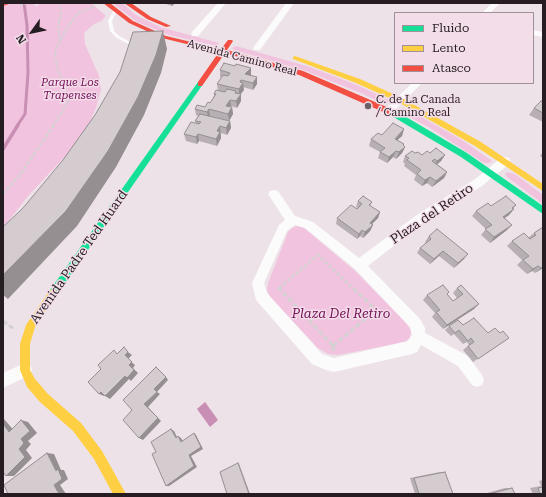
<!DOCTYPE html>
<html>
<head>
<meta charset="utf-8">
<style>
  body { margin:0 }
  #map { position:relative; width:546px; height:497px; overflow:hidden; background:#ede2e8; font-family:"Roboto Serif",serif }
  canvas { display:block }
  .frame { position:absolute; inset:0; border:4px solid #251d21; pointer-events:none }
  .legend { position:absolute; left:394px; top:12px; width:140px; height:72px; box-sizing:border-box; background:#f2dde9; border:1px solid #a09099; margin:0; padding:5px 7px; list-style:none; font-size:12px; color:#251d21 }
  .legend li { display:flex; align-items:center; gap:8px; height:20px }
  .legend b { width:20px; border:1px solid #a09099 }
  .north { position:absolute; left:12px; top:12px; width:40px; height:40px; -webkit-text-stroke:3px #f2dde9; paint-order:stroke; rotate:237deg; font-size:11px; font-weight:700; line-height:16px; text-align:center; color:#251d21 }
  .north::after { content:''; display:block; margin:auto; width:14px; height:18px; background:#251d21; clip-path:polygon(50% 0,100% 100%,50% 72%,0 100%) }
</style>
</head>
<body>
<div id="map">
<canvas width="546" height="497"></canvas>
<div class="frame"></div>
<ul class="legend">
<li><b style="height:5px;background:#16e098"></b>Fluido</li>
<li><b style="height:5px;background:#ffcf43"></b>Lento</li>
<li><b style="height:5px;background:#f24e42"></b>Atasco</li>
</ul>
<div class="north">N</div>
</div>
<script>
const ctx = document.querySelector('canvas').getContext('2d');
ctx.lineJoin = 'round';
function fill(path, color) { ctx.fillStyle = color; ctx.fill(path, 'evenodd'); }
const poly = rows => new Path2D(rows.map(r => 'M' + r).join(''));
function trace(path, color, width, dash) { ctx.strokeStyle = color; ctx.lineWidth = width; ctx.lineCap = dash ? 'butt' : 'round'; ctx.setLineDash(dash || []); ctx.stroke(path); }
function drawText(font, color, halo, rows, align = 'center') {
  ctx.font = font + ' "Roboto Serif",serif'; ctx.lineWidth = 3; ctx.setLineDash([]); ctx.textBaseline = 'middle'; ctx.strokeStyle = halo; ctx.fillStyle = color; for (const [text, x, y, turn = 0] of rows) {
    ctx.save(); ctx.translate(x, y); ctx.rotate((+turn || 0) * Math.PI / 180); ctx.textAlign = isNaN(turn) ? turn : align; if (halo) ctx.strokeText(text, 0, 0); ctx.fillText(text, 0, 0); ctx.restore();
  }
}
const green = poly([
  [3,3,34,3,36,7,40,3,91,3,106,16,101,21,94,24,84,33,85,44,99,76,101,89,97,105,87,129,75,146,28,196,3,228],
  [112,3,122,3,136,15,160,27,219,43,217,46,169,35,137,22],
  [236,46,310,67,357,85,387,99,389,102,386,104,382,103,361,93,303,70,234,50,232,48],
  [402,108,407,109,462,140,492,161,489,163,484,163,430,128,402,113,400,110],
  [507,172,515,174,543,195,543,204,507,177,505,175],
  [297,226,304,228,355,271,406,323,411,331,410,337,405,342,338,355,328,354,318,348,270,297,267,290,268,283,288,232,292,228]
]);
const water = poly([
  [205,402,218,420,210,427,197,409]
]);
const streamFar1 = poly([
  [17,126,25,114,28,73,27,25,24,3]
]);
const stream = poly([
  [3,149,18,125]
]);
const pathFar2 = poly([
  [60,3,61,14,58,27,60,42],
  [20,5,27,3],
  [53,126,69,100,58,70,55,55,56,49,67,28,77,14,95,6]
]);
const pathFar1 = poly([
  [3,194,19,176,54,125],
  [279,288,318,255,353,288]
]);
const path = poly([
  [280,287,279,288,333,346],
  [3,321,14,329],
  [333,346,334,352],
  [333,346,376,310,352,287]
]);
const lane = poly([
  [114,9,117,10,112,21,114,31,119,36,136,45,136,47,134,47,117,38,110,31,108,21,114,9]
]);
const street = poly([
  [218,3,226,3,198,36,192,36,191,34,192,32,218,3],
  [286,3,294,3,260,50,254,50,253,48,286,3],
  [492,3,500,3,490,13,482,13,492,3],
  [533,30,543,32,543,37,533,35,533,30],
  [412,83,422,83,392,113,386,113,384,111,412,83],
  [505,157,509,158,510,161,509,164,482,186,429,218,368,266,420,319,425,328,425,333,468,356,482,375,484,380,482,385,477,387,472,385,458,366,421,345,417,352,412,354,334,372,326,370,312,364,256,300,252,283,279,225,285,220,268,194,270,191,274,190,278,191,295,216,313,222,359,258,421,212,474,180,501,158,505,157],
  [295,225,305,228,355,269,410,327,412,335,408,341,334,358,322,354,267,293,264,283,287,231,295,225],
  [25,363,30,365,32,370,30,375,3,388,3,373,25,363]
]);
const fast = poly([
  [198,82,202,82,203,84,56,296,53,297,50,296,48,293,50,290,198,82],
  [390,111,396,111,467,153,543,206,543,214,461,157,390,115,390,111]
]);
const slow = poly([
  [295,56,360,79,402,98,481,142,543,184,543,191,475,146,398,102,356,83,293,59,293,57,295,56],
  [53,289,56,290,58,293,35,327,30,344,30,370,35,379,48,394,81,423,102,451,126,494,113,494,94,459,73,431,40,402,27,387,20,370,20,344,26,325,50,290,53,289]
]);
const jam = poly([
  [3,3,12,3,3,6,3,3],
  [103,3,110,3,133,21,166,36,221,49,228,40,232,40,233,41,227,50,303,71,396,111,397,113,396,115,390,115,299,75,225,53,202,86,198,86,198,82,219,52,162,38,129,23,103,3],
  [124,3,131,3,151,17,171,26,166,27,147,19,124,3]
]);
const wall = poly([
  [163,3,175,3,172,6],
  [235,66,251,68,251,76,257,84,253,90,243,87,244,90,241,94,241,101,237,108,231,106,230,107,232,107,233,114,229,121,210,116,230,121,231,128,227,135,221,133,221,138,217,146,199,141,197,144,186,141,184,134,196,123,195,121,198,116,196,115,195,109,205,107,210,103,214,96,214,94,218,90,217,84,222,77,220,77,220,70],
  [543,102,543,122,529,115,534,108],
  [404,129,402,136,397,140,404,144,403,146,405,147,402,153,396,159,393,157,387,163,378,158,380,152,369,146,371,139,382,135],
  [543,152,543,158,540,156],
  [415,153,422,155,430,153,445,155,441,161,437,164,447,172,444,178,432,187,427,183,422,186,414,180,416,175,404,166,405,164,403,162,405,156],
  [358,201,372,202,370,206,380,212,378,218,372,224,373,225,370,231,363,238,360,236,357,239,336,224,337,218,358,208,356,207],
  [516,205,513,209,514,209,509,215,505,218,507,230,490,243,481,235,486,229,472,216,476,211,491,206],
  [543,227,543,268,535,273,532,271,527,274,517,265,522,260,507,246,512,241,529,237,534,233],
  [429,236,464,259,454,268,439,256,430,264,417,253,420,248,426,243,425,242],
  [461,285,474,309,443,329,432,317,435,313,423,300,427,295,449,292,447,294,453,301,457,298,453,293,457,288],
  [463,325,488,333,500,333,509,338,473,362,463,350,469,345,467,342,463,344,454,334,451,336,445,330,449,326],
  [440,472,445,472,453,494,415,494,410,478],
  [543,480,543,494,533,494,530,488,541,486,539,481],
  [505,488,512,488,515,494,483,494]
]);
const shadedWall = poly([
  [171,3,175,3,172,6],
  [163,31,167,49,161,73,144,115,116,167,77,226,8,299,3,295,3,275],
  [251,68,251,75,246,81,245,74],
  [257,77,257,84,253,90,253,83],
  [241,80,242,85,243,83,244,90,239,96,239,89,240,82],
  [241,94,241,101,237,108,236,101],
  [230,100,231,106,227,113,226,106],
  [232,107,233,114,229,121,228,114],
  [209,109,210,116,208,119,207,112],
  [230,121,231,128,227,135,226,128],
  [220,126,221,138,217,146,216,139,217,131],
  [404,129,402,136,392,145,395,139],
  [198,134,199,141,197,144,196,137],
  [404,144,402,149,405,147,402,153,396,159,399,152],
  [396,151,393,157,387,163,389,157],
  [445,155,441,161,434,167,437,161],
  [447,172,444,178,432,187,436,181],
  [430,177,427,183,422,186,425,180],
  [514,209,509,215,498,222,503,217],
  [380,212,378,218,368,228,370,223],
  [373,225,370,231,363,238,365,232],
  [512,225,507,230,490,243,494,237],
  [362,230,360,236,357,239,359,234],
  [443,251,439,256,430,264,434,259],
  [468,254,464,259,454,268,458,263],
  [538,266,532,271,527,274,533,269],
  [543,267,543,268,535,273,541,268],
  [479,304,474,309,443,329,447,325],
  [128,352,132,355,128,359,135,365,133,368,138,373,131,381,129,379,110,399,105,396,125,355],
  [166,377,168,380,157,392,154,389],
  [101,392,105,395,104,396,99,394],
  [157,392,160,394,148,407,161,421,143,440,139,438,144,404],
  [3,419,4,419,16,433,9,432,3,424],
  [21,420,28,422,37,433,28,441,31,444,26,450,32,458,14,476,6,476,19,449,21,439],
  [171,429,174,431,178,439,176,438],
  [194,433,196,435,203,449,191,456,197,467,169,486,166,486,189,455],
  [178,436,181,438,184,443,181,442],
  [47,453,54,454,61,470,64,470,68,479,60,485,66,494,59,494,54,485,56,471],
  [238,463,239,464,250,494,249,494]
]);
const building = poly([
  [163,31,156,55,138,97,108,151,66,211,3,275,3,227,23,208,63,160,95,115,120,72,133,32,163,31],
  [224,63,235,66,236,64,251,68,245,74,257,77,253,83,241,80,240,82,243,83,239,89,217,84,223,75,228,76,230,73,220,70,224,63],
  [227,89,236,91,235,93,241,94,236,101,230,100,226,106,232,107,228,114,209,109,207,112,195,109,197,105,205,107,208,102,210,103,216,94,214,94,216,90,225,92,227,89],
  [541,101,543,102,543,113,534,108,541,101],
  [200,114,230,121,226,128,220,126,217,131,220,132,216,139,198,134,196,137,184,134,191,122,199,124,201,122,195,121,200,114],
  [393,123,404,129,395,139,404,144,403,145,405,147,399,152,396,151,389,157,380,152,385,148,371,139,378,133,382,135,393,123],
  [436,148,445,155,437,161,435,159,432,161,447,172,436,181,430,177,425,180,417,174,421,170,407,160,409,158,405,156,412,151,415,153,418,152,422,155,427,151,430,153,436,148],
  [363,196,372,202,369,205,380,212,370,223,373,225,365,232,362,230,359,234,337,218,351,205,357,209,362,204,358,201,363,196],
  [506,196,516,205,512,208,514,209,503,217,512,225,494,237,485,229,492,225,476,211,488,203,491,206,506,196],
  [543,227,543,248,542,249,543,250,543,267,541,268,538,266,533,269,523,260,529,256,512,241,524,233,530,239,536,235,534,233,543,227],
  [437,229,468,254,458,263,443,251,434,259,420,248,431,239,429,236,437,229],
  [443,285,449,292,447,294,453,301,463,294,457,288,461,285,479,304,447,325,436,312,440,310,427,295,443,285],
  [474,318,488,333,495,328,500,333,503,331,509,338,478,359,468,346,474,342,471,338,468,341,459,330,455,333,449,326,458,320,463,325,474,318],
  [124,347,128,352,125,355,132,362,129,365,134,370,127,378,125,376,105,396,101,392,99,394,88,382,101,369,98,365,114,350,117,354,124,347],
  [156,367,166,377,154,389,157,392,144,404,158,418,139,438,123,420,132,410,123,400,156,367],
  [21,420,30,431,21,439,24,443,19,449,25,457,6,476,3,472,3,424,9,432,21,420],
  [171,429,176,438,178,436,181,442,194,433,201,447,189,455,194,466,166,486,152,454,156,452,151,442,171,429],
  [47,453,56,471,58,469,62,479,54,485,59,494,8,494,4,485,47,453],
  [238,463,249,494,227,494,220,472,238,463],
  [445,472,453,494,419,494,414,478,445,472],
  [543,487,543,494,540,494,538,488,543,487],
  [512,488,515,494,489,494,512,488]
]);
const markers = [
  [368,106,4,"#6b6267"]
];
const farStreetnames = [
  ["Avenida Camino Real",242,58,15]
];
const farParknames = [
  ["Parque Los",70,83],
  ["Trapenses",70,96]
];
const farPoinames = [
  ["C. de La Canada",376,100],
  ["/ Camino Real",376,113]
];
const streetNames = [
  ["Plaza del Retiro",432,214,-34],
  ["Avenida Padre Ted Huard",79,257,-55]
];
const parkNames = [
  ["Plaza Del Retiro",341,314]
];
fill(green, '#f1c3de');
fill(water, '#c98eb3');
trace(streamFar1, '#c98eb3', 3);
trace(stream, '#c98eb3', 3.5);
trace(pathFar2, '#d4d1d3', 2, [3, 1.5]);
trace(pathFar1, '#d4d1d3', 2.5, [3.5, 2]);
trace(path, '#d4d1d3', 3, [5, 2.5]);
fill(lane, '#fcfbfc');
fill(street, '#fcfbfc');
fill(fast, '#16e098');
fill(slow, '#ffcf43');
fill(jam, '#f24e42');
fill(wall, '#b7afb3');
fill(shadedWall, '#958f92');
fill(building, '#d5ccd0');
trace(building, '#958f92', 1);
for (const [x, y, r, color] of markers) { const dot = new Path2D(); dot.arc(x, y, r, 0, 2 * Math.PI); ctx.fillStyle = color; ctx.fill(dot); trace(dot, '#f2dde9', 1.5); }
drawText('11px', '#251d21', '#f2dde9', farStreetnames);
drawText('italic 11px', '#741158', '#f2dde9', farParknames);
drawText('11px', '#251d21', '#f2dde9', farPoinames, 'left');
drawText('13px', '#251d21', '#f2dde9', streetNames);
drawText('italic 13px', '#741158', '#f2dde9', parkNames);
</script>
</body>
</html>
